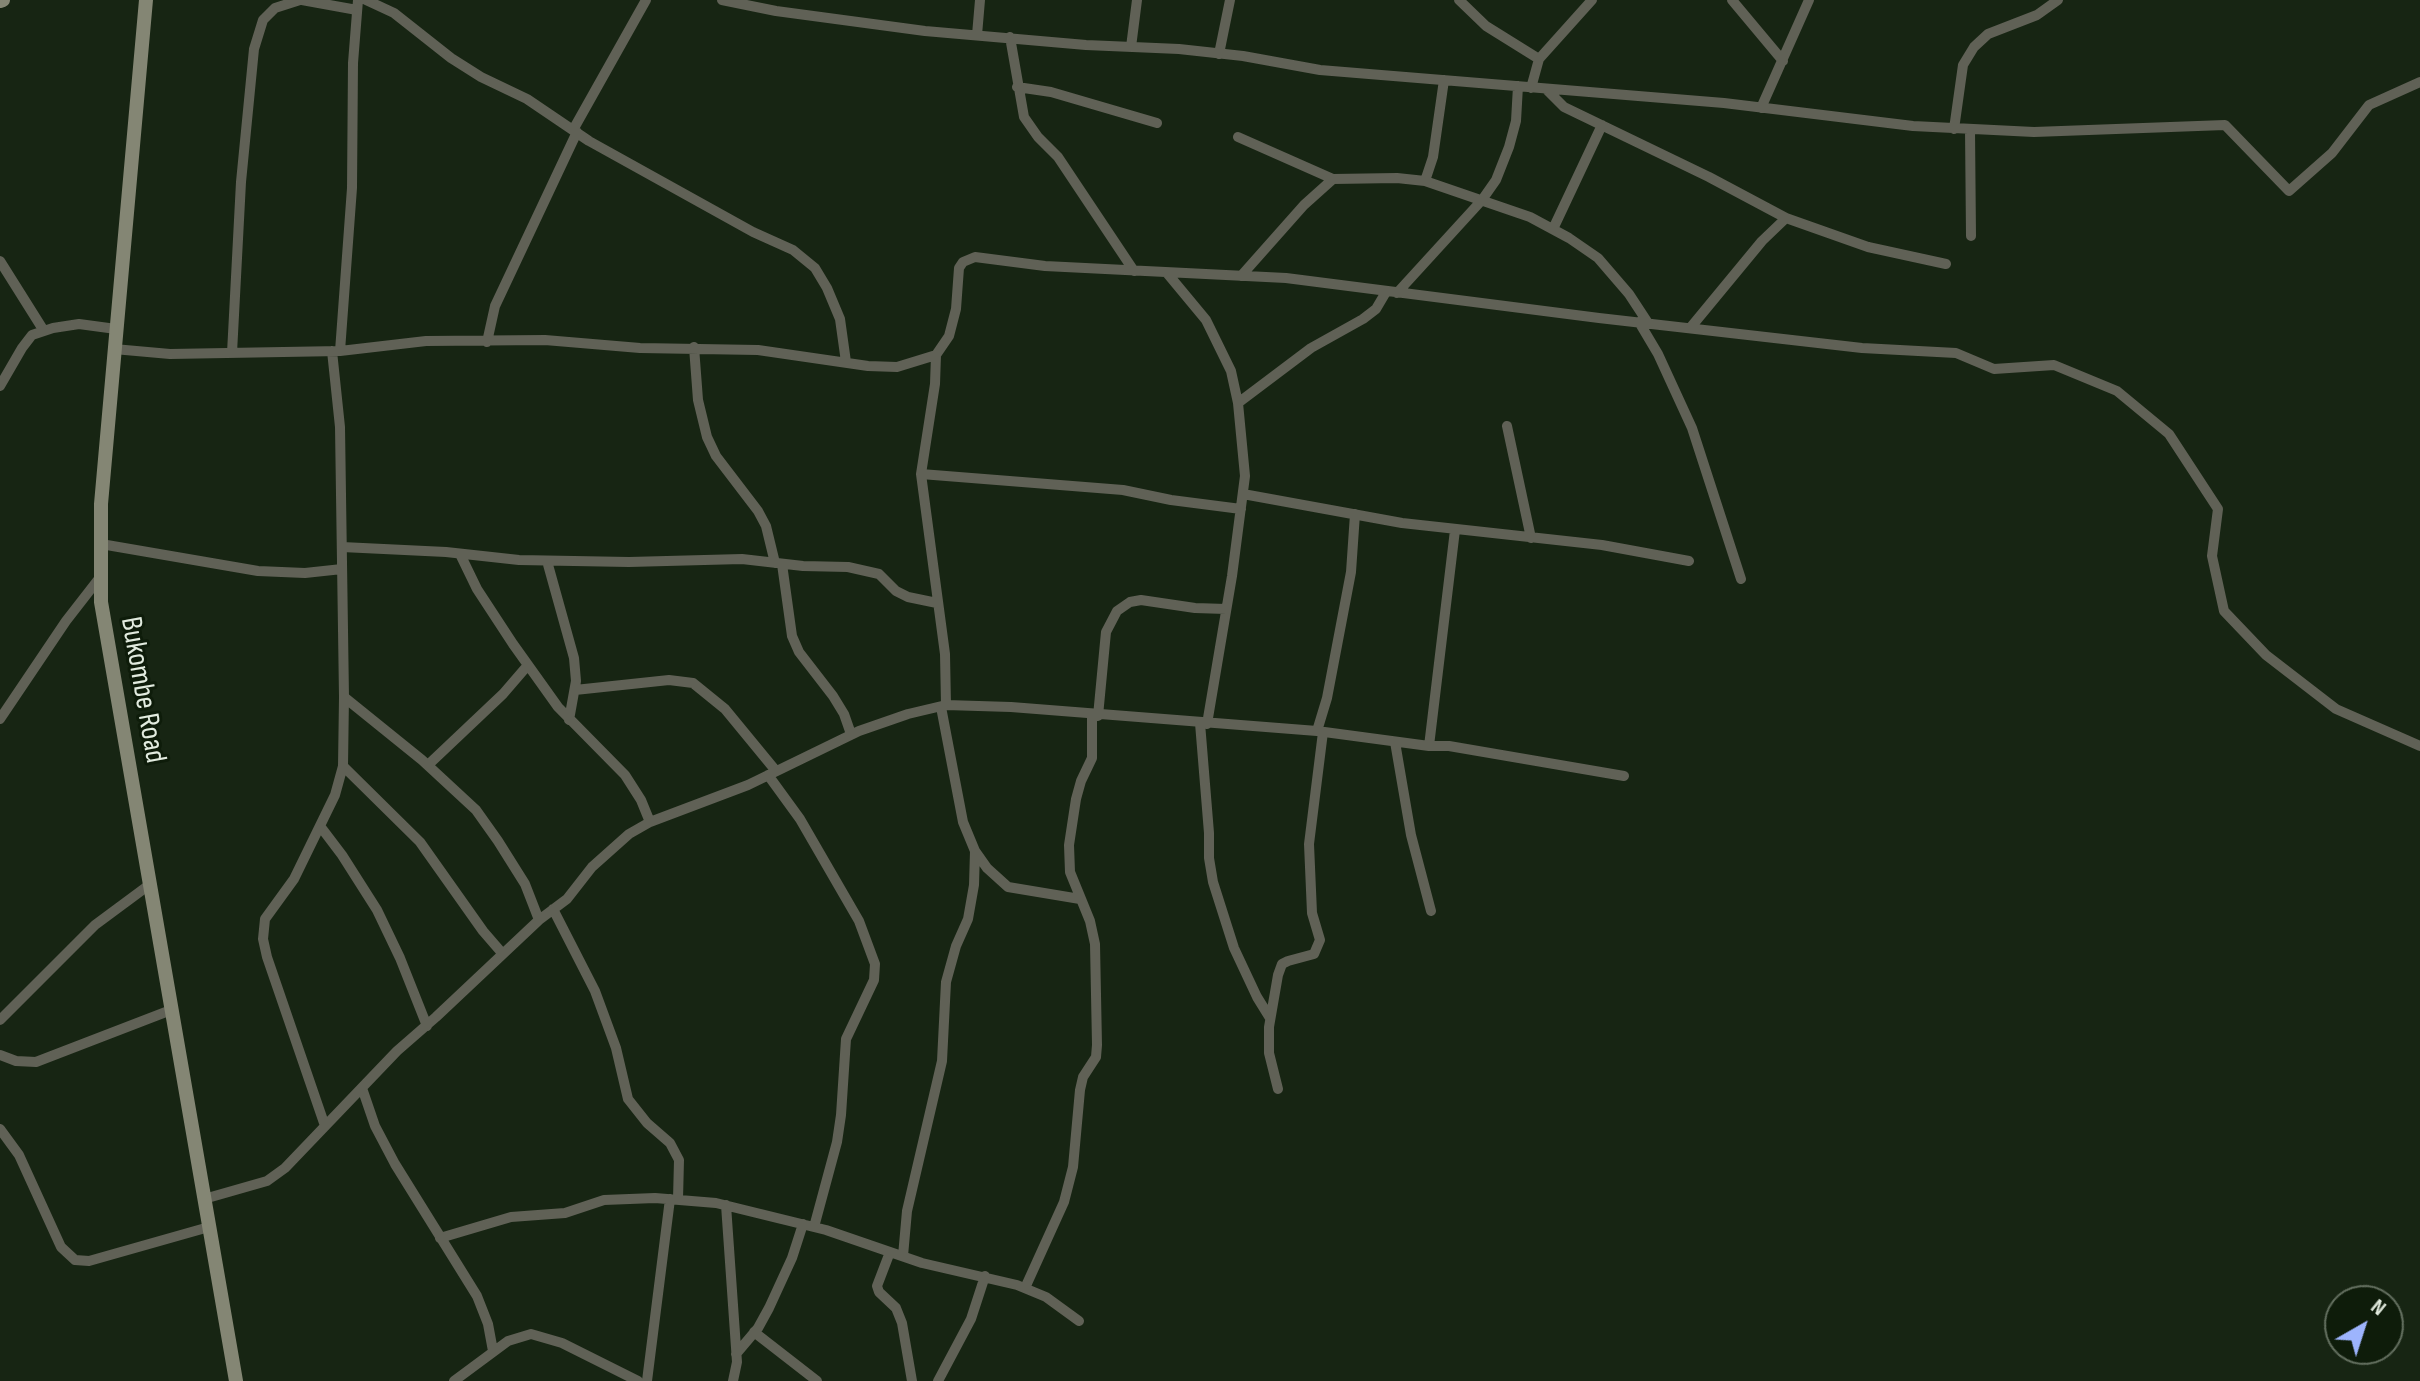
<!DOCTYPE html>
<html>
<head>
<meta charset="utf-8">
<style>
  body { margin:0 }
  #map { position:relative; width:2420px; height:1381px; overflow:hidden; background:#172513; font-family:"Sofia Sans Condensed",sans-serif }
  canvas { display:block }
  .north { position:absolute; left:2324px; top:1285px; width:80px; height:80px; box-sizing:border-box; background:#0e1c0a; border:2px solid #636f5f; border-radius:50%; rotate:39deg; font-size:22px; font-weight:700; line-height:32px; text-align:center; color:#e2ebdf }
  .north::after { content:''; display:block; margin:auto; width:28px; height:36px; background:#9db4fd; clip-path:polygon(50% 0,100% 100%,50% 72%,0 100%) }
</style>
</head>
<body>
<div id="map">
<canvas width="2420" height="1381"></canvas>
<div class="north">N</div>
</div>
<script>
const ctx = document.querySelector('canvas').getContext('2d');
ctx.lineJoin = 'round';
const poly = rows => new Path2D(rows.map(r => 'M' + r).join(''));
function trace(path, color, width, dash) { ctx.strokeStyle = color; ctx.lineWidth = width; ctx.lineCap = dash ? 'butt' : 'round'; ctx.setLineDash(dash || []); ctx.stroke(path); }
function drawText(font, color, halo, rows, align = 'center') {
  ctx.font = font + ' "Sofia Sans Condensed",sans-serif'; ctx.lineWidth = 6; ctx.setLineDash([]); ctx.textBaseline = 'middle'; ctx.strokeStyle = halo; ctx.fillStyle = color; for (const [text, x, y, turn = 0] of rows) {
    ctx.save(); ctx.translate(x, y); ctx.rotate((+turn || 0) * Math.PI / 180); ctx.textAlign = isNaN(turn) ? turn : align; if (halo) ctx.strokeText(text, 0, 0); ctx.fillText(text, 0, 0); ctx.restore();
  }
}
const street = poly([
  [302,0,357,10],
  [366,0,394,13,451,58,481,77,527,99,589,141,753,232,793,250,815,268,827,288,840,319,846,362],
  [722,0,776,11,925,31,1086,45,1179,49,1243,56,1320,70,1724,103,1913,126,2034,132,2225,125,2289,191,2332,153,2369,105,2420,82],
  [1459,0,1486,26,1539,59],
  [1732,0,1783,61],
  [977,35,980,0],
  [1010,37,1024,117,1038,137,1058,157,1134,271],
  [1131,47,1137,0],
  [1219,54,1230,0],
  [1017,87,1051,92,1157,123],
  [1531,88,1539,59,1592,0],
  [1547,90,1564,107,1709,177,1786,218,1868,247,1946,264],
  [1761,108,1809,0],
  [1954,129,1963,65,1974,47,1988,34,2037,15,2058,0],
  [573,130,646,0],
  [1970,130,1971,236],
  [1238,137,1333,179],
  [1425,181,1433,157,1444,80],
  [1553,229,1602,125],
  [0,261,44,331],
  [1167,273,1206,320,1231,371,1238,403,1245,476,1232,576,1207,724],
  [1241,276,1304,205,1333,179,1397,178,1425,181,1530,217,1569,238,1598,258,1629,294,1648,323],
  [1397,293,1482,200,1496,180,1509,147,1516,121,1518,86],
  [1639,322,1658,354,1692,428,1741,579],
  [1691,327,1762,241,1786,218],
  [487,342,495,306,577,132],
  [694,347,698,400,707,437,716,456,758,511,766,526,775,563],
  [114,349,170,354,340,351,426,341,545,340,640,348,758,350,868,366,897,367,936,355,949,336,956,309,959,268,963,262,975,257,1045,266,1286,278,1599,318,1862,348,1956,353,1994,369,2054,365,2117,391,2169,434,2218,509,2212,556,2224,611,2266,655,2336,709,2420,746],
  [340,351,352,188,353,63,358,0],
  [232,353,241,182,254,49,263,20,275,8,300,0],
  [936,355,935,384,921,474,945,654,946,705],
  [0,386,22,348,32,335,53,328,79,324,116,329],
  [1238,403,1311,348,1363,319,1376,309,1386,292],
  [1507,426,1531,538],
  [921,474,1123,490,1171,500,1241,509],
  [1243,494,1402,523,1602,545,1689,561],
  [101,544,258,571,305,573,342,569],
  [342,547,446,552,519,560,629,562,742,559,803,566,848,567,879,574,896,591,908,597,937,603],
  [460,554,477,589,513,644,558,707,625,775,641,800,650,822],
  [547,561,574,658,576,681,569,720],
  [782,564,792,636,799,652,833,696,844,714,851,734],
  [575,690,669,680,693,683,725,709,776,771],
  [344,697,422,760,476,810,498,841,525,884,539,920],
  [941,707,963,822,975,851,987,868,1008,887,1080,899],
  [1098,716,1106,632,1117,611,1130,602,1141,600,1195,608,1226,609],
  [0,719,66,621,101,576],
  [1200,723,1209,833,1209,858,1213,882,1234,948,1257,997,1270,1018],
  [1317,731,1327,698,1351,572,1355,514],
  [1395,742,1411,835,1431,911],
  [1429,746,1455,530],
  [428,765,503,694,528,665],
  [343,766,420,842,483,931,502,953],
  [768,775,800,819,859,921,875,964,874,980,846,1039,841,1115,837,1142,814,1227],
  [320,826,342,855,377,910,400,958,427,1026],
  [553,909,595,991,616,1048,628,1099,647,1123,670,1143,679,1160,678,1199],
  [0,1020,95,925,149,885],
  [0,1055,16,1061,36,1062,171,1010],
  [362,1088,375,1126,395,1164,477,1296,488,1324,493,1351],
  [1278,1089,1269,1053,1269,1027,1278,975,1282,964,1288,961,1314,954,1320,940,1312,913,1309,844,1323,732],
  [325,1126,267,957,263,939,265,919,294,879,335,795,343,766,344,697,340,427,332,351],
  [0,1129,19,1155,61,1247,75,1260,89,1261,209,1227],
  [204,1199,267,1181,285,1168,397,1051,436,1017,539,920,567,899,592,867,629,834,650,822,748,785,859,731,908,714,946,705,1011,707,1317,731,1429,746,1449,746,1624,776],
  [726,1205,737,1362,733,1381],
  [440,1238,511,1217,565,1213,604,1200,655,1198,716,1203,826,1230,922,1263,1017,1285,1046,1297,1079,1321],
  [890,1252,877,1286,879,1292,896,1308,902,1323,912,1381],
  [903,1256,907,1211,942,1061,946,982,956,946,968,919,974,885,975,851],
  [1025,1288,1064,1202,1073,1167,1080,1090,1083,1077,1096,1057,1097,1045,1095,944,1090,921,1070,872,1069,845,1076,799,1081,781,1092,758,1092,716],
  [754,1332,817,1381],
  [736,1354,758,1328,769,1308,792,1258,803,1224],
  [454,1381,508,1341,531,1334,562,1343,638,1381],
  [647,1381,670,1199],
  [938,1381,971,1319,985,1276]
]);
const secondary = poly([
  [146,0,101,504,101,602,236,1381],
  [0,1,3,0]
]);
const streetNames = [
  ["Bukombe Road",142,690,80]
];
trace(street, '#606156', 10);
trace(secondary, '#848674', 14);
drawText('30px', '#e2ebdf', '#0e1c0a', streetNames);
</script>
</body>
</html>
